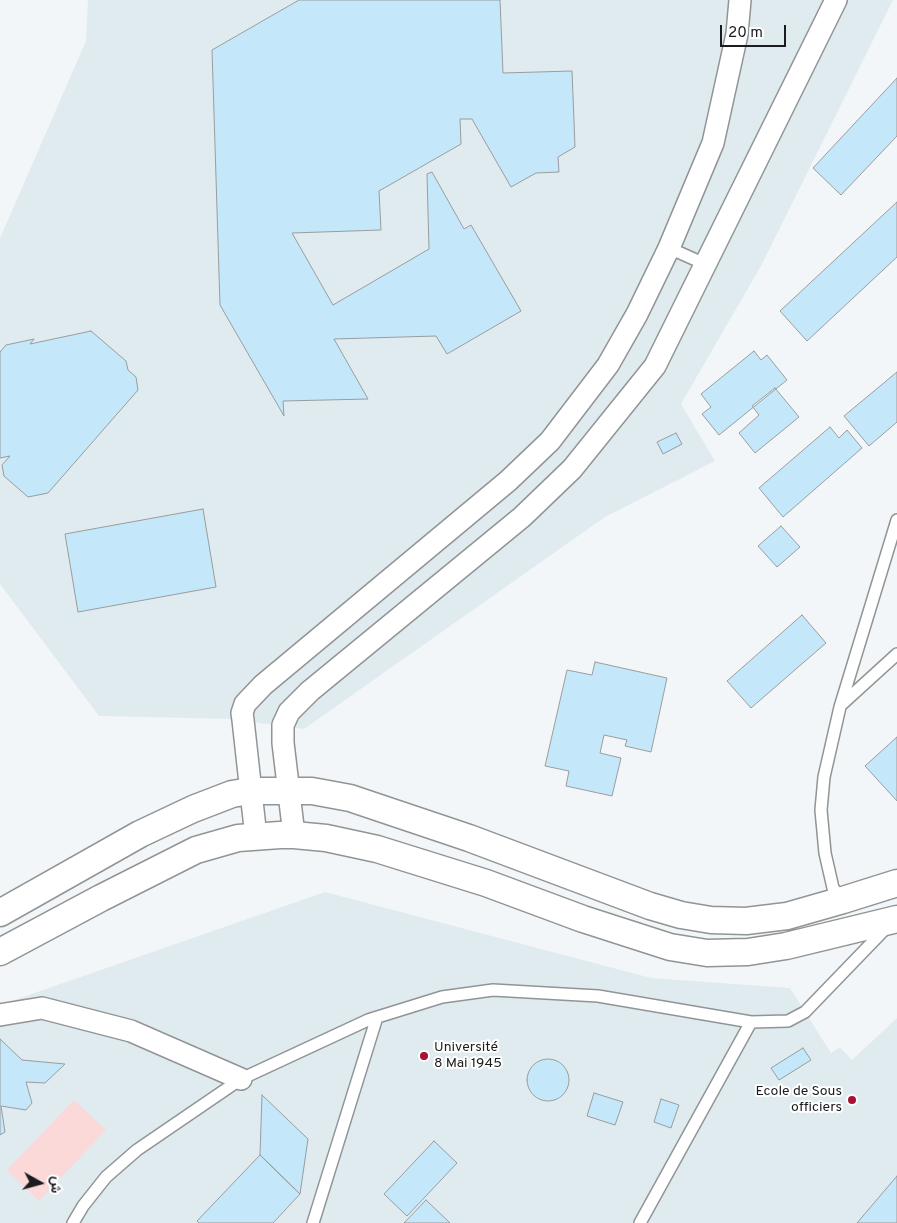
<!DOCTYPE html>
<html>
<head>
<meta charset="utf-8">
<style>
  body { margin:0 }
  #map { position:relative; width:897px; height:1223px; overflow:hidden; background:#f3f6f8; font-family:Overpass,Vazirmatn,sans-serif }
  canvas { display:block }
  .north { position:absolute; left:15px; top:1158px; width:50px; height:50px; -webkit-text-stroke:4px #fff; paint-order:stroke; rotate:97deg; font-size:14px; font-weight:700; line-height:20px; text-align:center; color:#1b1c1d }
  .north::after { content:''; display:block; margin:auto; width:18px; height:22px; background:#1b1c1d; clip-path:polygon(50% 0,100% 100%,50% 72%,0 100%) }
  .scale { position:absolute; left:720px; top:25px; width:66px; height:22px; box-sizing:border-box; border:2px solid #1b1c1d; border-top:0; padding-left:6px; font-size:15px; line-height:18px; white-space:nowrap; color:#1b1c1d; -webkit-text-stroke:4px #fff; paint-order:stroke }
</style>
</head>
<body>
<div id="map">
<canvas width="897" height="1223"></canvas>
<div class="north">ش</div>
<div class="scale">20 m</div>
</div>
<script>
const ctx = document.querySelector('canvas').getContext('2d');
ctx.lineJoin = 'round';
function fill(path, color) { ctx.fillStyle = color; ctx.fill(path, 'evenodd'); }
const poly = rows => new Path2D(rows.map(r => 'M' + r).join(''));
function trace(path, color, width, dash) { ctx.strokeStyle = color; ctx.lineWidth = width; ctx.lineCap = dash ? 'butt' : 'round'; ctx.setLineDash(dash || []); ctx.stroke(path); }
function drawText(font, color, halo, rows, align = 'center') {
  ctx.font = font + ' Overpass,sans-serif'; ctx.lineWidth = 4; ctx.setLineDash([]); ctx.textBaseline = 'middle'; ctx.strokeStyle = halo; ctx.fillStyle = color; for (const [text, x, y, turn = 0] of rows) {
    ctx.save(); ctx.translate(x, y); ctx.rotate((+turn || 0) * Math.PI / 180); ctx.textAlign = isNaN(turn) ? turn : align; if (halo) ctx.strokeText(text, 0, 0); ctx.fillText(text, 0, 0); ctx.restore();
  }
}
const built = poly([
  [88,0,893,0,761,266,681,404,715,461,605,517,304,729,232,719,99,716,0,584,0,238,86,41],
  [325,892,651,978,790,988,831,1053,840,1047,852,1060,897,1018,897,1223,0,1223,0,1005]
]);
const green = poly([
  [74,1100,106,1130,39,1201,7,1170]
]);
const building = poly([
  [299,0,500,0,503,73,572,71,575,147,558,157,559,172,536,173,511,187,472,119,460,119,461,144,379,191,381,230,292,233,333,305,429,249,427,174,432,172,464,229,471,225,521,311,447,354,436,336,334,339,368,399,283,401,284,416,220,305,212,50,299,0],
  [897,78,897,136,841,195,813,168,897,78],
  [897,202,897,257,807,341,780,311,897,202],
  [91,331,126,361,128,370,136,377,138,390,48,493,28,497,4,476,2,465,10,456,0,458,0,352,6,345,34,339,30,344,91,331],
  [754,351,761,360,767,355,787,380,719,435,702,414,711,407,701,394,754,351],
  [897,372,897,422,869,446,844,416,897,372],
  [775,388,799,417,755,453,739,433,759,415,752,406,775,388],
  [830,427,839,438,847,430,862,448,783,517,759,488,830,427],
  [676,433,682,444,663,454,657,442,676,433],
  [203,509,216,587,78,612,65,534,203,509],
  [781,526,800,547,777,567,758,546,781,526],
  [802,615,826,643,751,708,727,681,802,615],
  [595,662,667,678,651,752,625,746,627,740,604,735,600,753,621,758,612,796,566,786,569,771,545,766,567,670,592,675,595,662],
  [897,737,897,801,865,766,897,737],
  [0,1039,22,1060,65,1064,45,1083,26,1082,32,1103,26,1110,1,1106,5,1132,0,1135,0,1039],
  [803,1048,811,1060,779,1080,771,1068,803,1048],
  '527 1080a21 21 0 1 1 42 0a21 21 0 1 1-42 0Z',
  [594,1093,623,1102,615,1125,587,1116,594,1093],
  [262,1095,308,1139,300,1194,260,1155,262,1095],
  [661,1099,679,1105,671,1128,654,1122,661,1099],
  [434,1141,457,1163,407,1216,384,1194,434,1141],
  [260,1155,300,1194,273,1223,199,1223,197,1221,260,1155],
  [897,1176,897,1223,857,1223,897,1176],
  [426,1200,450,1223,404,1223,426,1200]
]);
const service = poly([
  [669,248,705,264],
  [841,705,897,654],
  [843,900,833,888,825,853,821,810,824,777,840,707,897,520],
  [73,1223,83,1206,106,1177,137,1150,241,1079,368,1020,442,997,493,990,598,996,751,1022,788,1021,805,1012,888,926],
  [313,1223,377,1017],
  [640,1223,751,1022]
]);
const minor = poly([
  [294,835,283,743,283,725,289,712,310,691,522,517,572,469,655,366,836,0],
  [256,837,243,720,242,713,245,704,263,685,508,481,550,441,608,365,637,314,669,248,713,143,737,34,740,0],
  [0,1015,42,1008,131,1031,241,1079]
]);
const tertiary = poly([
  [0,913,140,834,193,809,232,794,250,791,312,791,350,798,469,838,650,906,681,915,711,920,746,921,787,916,843,900,897,883],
  [0,952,101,898,196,850,238,838,280,835,294,835,326,838,377,849,486,883,583,919,670,947,707,953,748,952,786,946,897,919]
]);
const markers = [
  [424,1056,5,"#a8112f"],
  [852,1100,5,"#a8112f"]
];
const poiNames = [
  ["Université",434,1048],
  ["8 Mai 1945",434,1064],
  ["Ecole de Sous",842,1092,"right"],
  ["officiers",842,1108,"right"]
];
fill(built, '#e0ebf0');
fill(green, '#fad9d8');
fill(building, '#c4e7fa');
trace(building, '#9a9d9e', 1);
trace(service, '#919495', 14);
trace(minor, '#919495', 24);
trace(tertiary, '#919495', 29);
trace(service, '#fff', 11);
trace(minor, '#fff', 21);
trace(tertiary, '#fff', 26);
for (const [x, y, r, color] of markers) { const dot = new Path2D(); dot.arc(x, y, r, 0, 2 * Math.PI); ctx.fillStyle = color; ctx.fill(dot); trace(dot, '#fff', 2); }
drawText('14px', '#1b1c1d', '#fff', poiNames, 'left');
</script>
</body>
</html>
